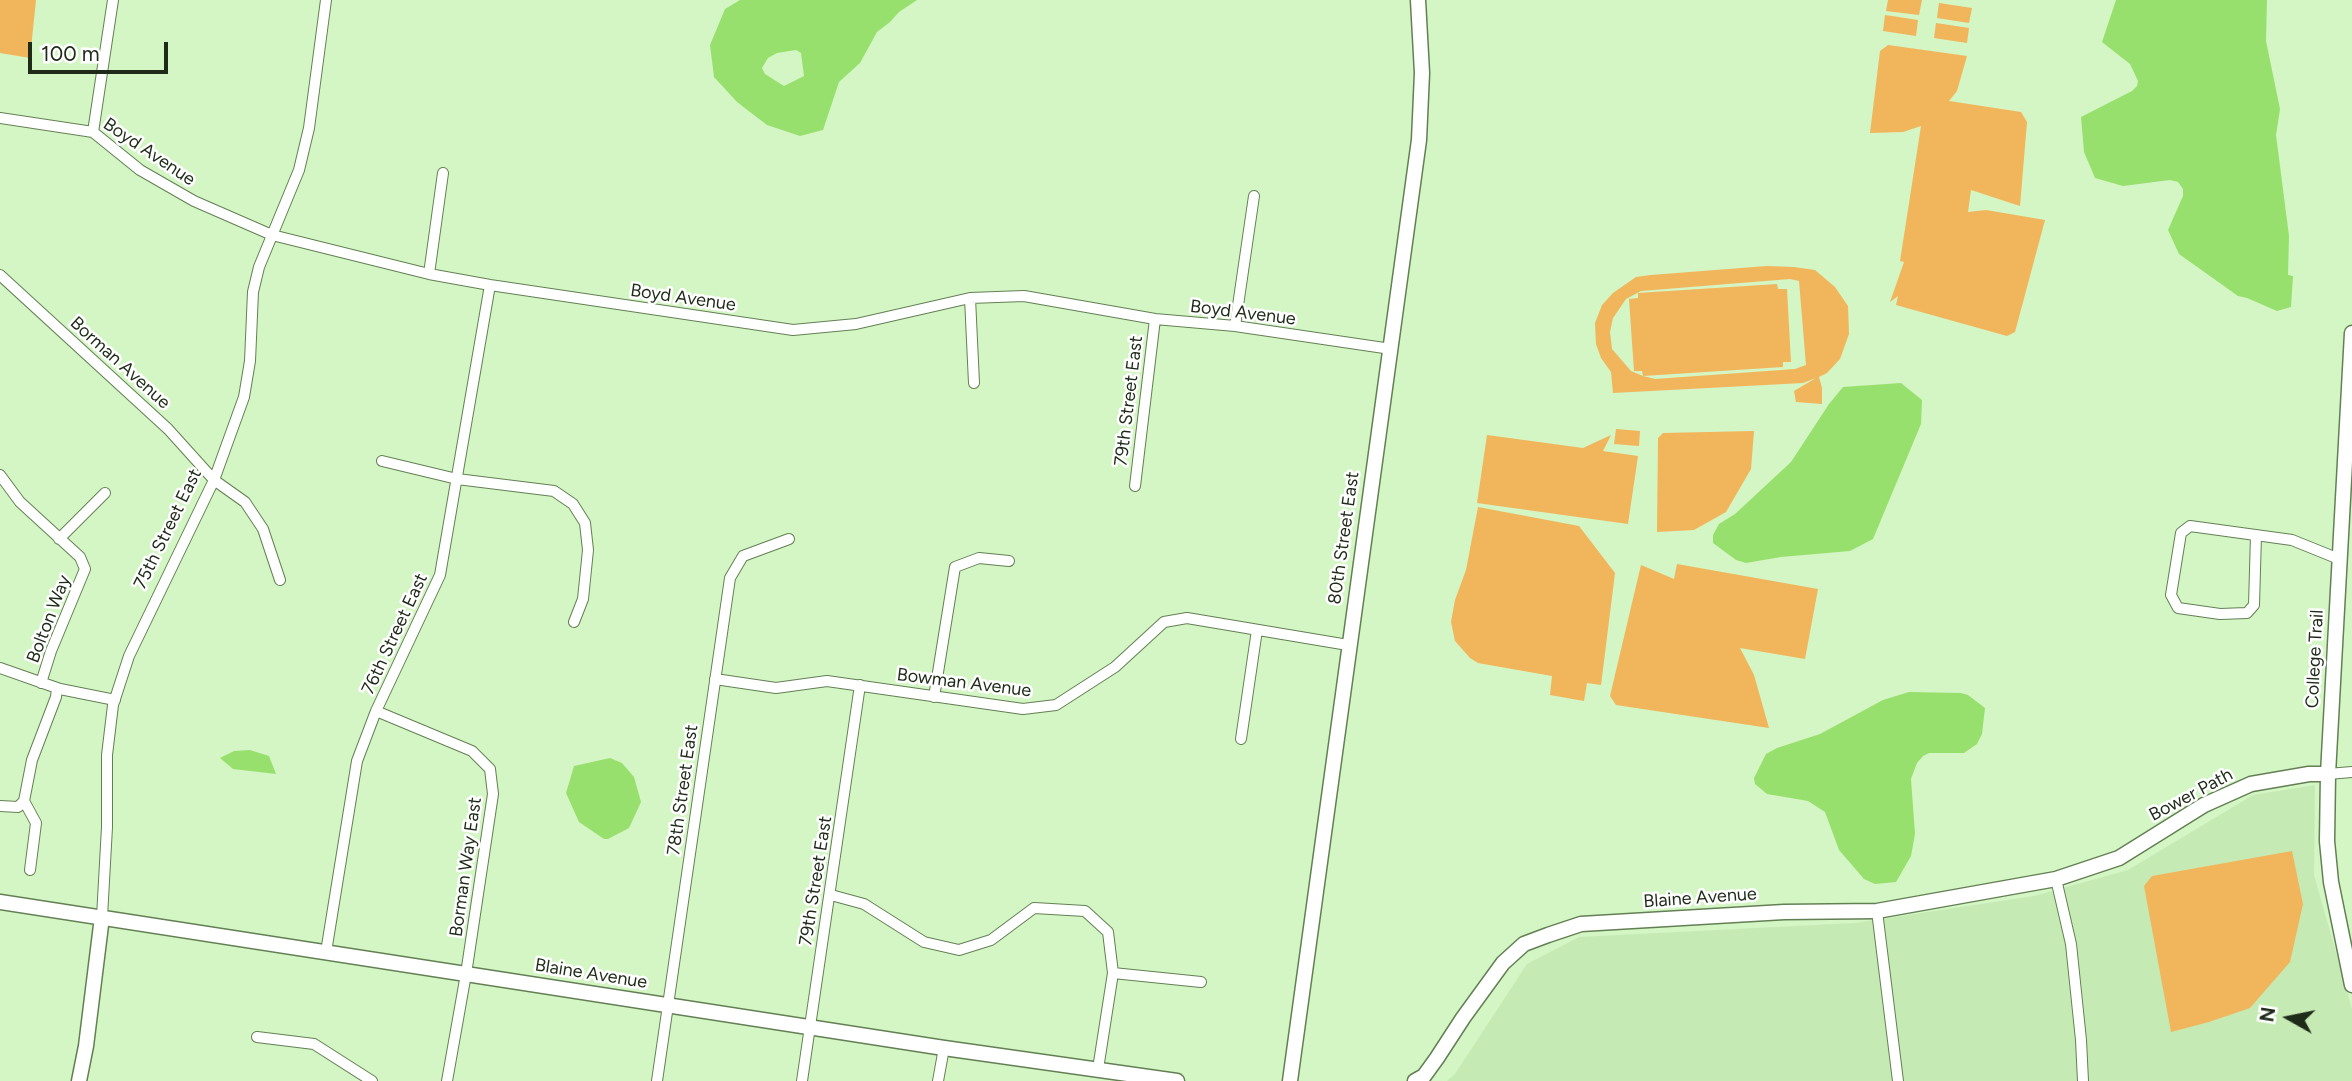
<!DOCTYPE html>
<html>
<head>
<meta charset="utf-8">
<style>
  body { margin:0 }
  #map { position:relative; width:2352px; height:1081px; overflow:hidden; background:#d4f5c4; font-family:Figtree,sans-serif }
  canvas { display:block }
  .north { position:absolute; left:2254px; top:983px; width:70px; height:70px; -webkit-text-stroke:5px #fff; paint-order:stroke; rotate:279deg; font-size:19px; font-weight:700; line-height:28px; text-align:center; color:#1f2b19 }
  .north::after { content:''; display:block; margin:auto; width:24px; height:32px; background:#1f2b19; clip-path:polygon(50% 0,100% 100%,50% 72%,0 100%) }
  .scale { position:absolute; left:28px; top:42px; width:140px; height:32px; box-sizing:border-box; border:4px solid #1f2b19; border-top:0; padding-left:9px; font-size:21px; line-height:24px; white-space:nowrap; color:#1f2b19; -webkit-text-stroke:5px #fff; paint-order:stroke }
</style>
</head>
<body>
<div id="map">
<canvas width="2352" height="1081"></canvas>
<div class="north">N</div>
<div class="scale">100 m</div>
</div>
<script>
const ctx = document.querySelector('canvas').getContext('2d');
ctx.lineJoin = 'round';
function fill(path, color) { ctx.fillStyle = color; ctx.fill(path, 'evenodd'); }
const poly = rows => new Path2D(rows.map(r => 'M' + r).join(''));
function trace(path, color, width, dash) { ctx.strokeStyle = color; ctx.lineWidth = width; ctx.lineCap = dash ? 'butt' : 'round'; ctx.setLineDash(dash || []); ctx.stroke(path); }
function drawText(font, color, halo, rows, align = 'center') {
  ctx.font = font + ' Figtree,sans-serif'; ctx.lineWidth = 5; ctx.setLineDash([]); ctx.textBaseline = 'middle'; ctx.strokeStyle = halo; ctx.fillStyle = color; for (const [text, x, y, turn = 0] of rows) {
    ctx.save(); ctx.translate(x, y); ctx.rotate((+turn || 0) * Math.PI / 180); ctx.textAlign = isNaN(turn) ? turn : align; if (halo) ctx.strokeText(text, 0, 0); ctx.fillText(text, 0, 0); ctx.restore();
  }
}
const built = poly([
  [2315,785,2314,875,2352,1009,2352,1081,1447,1081,1455,1074,1527,964,1579,937,1855,923,2034,896,2128,870,2253,795]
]);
const green = poly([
  [0,0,36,0,30,58,0,53],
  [1888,0,1922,0,1919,15,1886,11],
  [1939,3,1972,8,1969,23,1937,18],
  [1885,15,1918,20,1916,36,1883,31],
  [1936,23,1969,28,1967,43,1934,38],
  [1888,45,1967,56,1957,91,1949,101,2021,112,2027,122,2020,206,1971,190,1968,212,1986,210,2045,220,2015,332,2007,336,1896,305,1898,296,1890,302,1904,262,1900,261,1921,126,1903,132,1870,133,1880,51],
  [1767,266,1794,267,1815,270,1835,287,1848,306,1849,334,1840,359,1827,373,1819,377,1822,388,1822,404,1796,402,1794,391,1816,378,1803,383,1613,393,1611,372,1601,358,1596,344,1595,323,1602,305,1613,293,1636,277,1651,275],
  [1790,279,1799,281,1806,365,1795,369,1655,379,1643,376,1783,367,1783,362,1791,362,1787,289,1778,289,1777,284,1638,293,1638,298,1629,299,1634,371,1642,371,1643,376,1631,371,1612,349,1610,332,1613,318,1626,299,1641,291],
  [1616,429,1640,431,1639,446,1614,444],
  [1754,431,1751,469,1726,512,1694,530,1657,532,1658,438,1663,433],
  [1487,435,1583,448,1611,435,1603,451,1638,456,1628,524,1477,503],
  [1478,507,1579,526,1615,573,1601,685,1587,683,1584,701,1550,695,1552,676,1478,663,1470,658,1455,641,1451,622,1455,600,1466,570],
  [1677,564,1818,589,1805,659,1740,648,1754,675,1769,728,1616,705,1610,696,1641,565,1674,579],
  [2292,851,2303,904,2290,962,2250,1008,2209,1022,2171,1032,2144,886,2152,876]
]);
const water = poly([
  [740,0,917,0,899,12,890,22,877,32,860,63,839,82,823,130,800,136,767,125,737,102,714,77,710,45,725,9],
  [796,50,801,53,804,76,784,86,765,74,762,68,768,58,777,53],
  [2116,0,2267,0,2266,41,2280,109,2276,135,2289,236,2288,275,2293,276,2291,307,2277,311,2247,298,2238,296,2179,254,2168,230,2183,196,2183,189,2178,182,2170,180,2123,186,2095,178,2084,152,2081,117,2132,91,2137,86,2138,81,2130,64,2102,42],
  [1901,383,1922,400,1921,424,1873,539,1850,551,1781,557,1746,563,1736,560,1713,543,1713,535,1719,524,1735,514,1791,462,1829,404,1843,387],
  [1909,692,1961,693,1968,695,1985,708,1982,734,1977,744,1964,753,1929,753,1923,756,1917,763,1911,779,1915,834,1911,856,1896,882,1875,884,1864,879,1839,850,1825,812,1808,801,1767,794,1755,784,1754,778,1766,754,1777,748,1820,734,1883,700],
  [250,750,269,756,276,774,233,769,220,758,234,751],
  [610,758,622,763,634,777,641,802,629,828,608,839,604,839,579,822,566,793,574,766]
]);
const street = poly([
  [0,118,93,132,140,170,194,201,272,235,429,274,490,285,793,330,856,324,970,298,1024,296,1155,319,1235,326,1391,349],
  [93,132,113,0],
  [429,274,443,173],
  [0,275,168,429,214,480,245,502,263,529,280,580],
  [970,298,974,383],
  [1235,326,1254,196],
  [382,461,457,479,554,491,573,504,585,523,588,550,583,599,574,622],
  [0,475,20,502,80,557,85,569,51,651,41,683],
  [1135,486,1155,319],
  [2256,535,2254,605,2247,613,2220,614,2178,608,2171,595,2181,533,2190,526,2292,540,2339,559],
  [59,539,105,493],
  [0,668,60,689,115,700],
  [715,679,776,688,827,681,1023,709,1056,705,1115,667,1164,622,1187,618,1348,645],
  [934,697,955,567,979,558,1009,561],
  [376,711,472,751,490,769,493,794,466,974,447,1081],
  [1241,739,1257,630],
  [2328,774,2352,772],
  [24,801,32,760,56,697,57,688],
  [24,801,36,823,30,870],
  [0,806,18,807,24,801],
  [2056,879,2071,944,2081,1040,2083,1081],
  [831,895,864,904,924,942,959,950,991,940,1034,908,1085,911,1108,932,1113,973,1098,1069],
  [1877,911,1898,1081],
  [102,917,107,827,107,755,113,705,129,656,214,480,244,397,250,361,253,292,259,267,299,170,309,128,326,0],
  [326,952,357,761,376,711,440,575,490,285],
  [1113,973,1201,982],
  [257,1037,314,1044,372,1081],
  [657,1081,730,578,743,556,789,539],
  [802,1081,860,685],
  [938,1081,944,1048]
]);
const secondary = poly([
  [2352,333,2328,774,2327,841,2331,882,2352,985],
  [0,902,944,1048,1177,1081],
  [79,1081,86,1046,102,917],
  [1290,1081,1419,140,1422,73,1418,0],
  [1415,1081,1424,1076,1437,1058,1463,1018,1503,963,1524,944,1548,935,1581,924,1784,912,1877,911,2056,879,2119,858,2204,805,2251,784,2309,774,2328,774]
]);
const streetNames = [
  ["Boyd Avenue",149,152,34],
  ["Boyd Avenue",683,298,8],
  ["Boyd Avenue",1243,313,7],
  ["Borman Avenue",120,363,42],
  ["79th Street East",1129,401,-83],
  ["75th Street East",168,529,-64],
  ["80th Street East",1344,538,-82],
  ["Bolton Way",49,619,-69],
  ["76th Street East",395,634,-65],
  ["College Trail",2315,659,-87],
  ["Bowman Avenue",964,683,7],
  ["78th Street East",683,790,-82],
  ["Bower Path",2191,795,-28],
  ["Borman Way East",466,867,-82],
  ["79th Street East",816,881,-81],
  ["Blaine Avenue",1700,898,-4],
  ["Blaine Avenue",591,974,9]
];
fill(built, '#c6eab4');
fill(green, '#f1b55c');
fill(water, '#98e06d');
trace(street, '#638054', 12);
trace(secondary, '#638054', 17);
trace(street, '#fff', 10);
trace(secondary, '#fff', 14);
drawText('18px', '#1f2b19', '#fff', streetNames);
</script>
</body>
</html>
